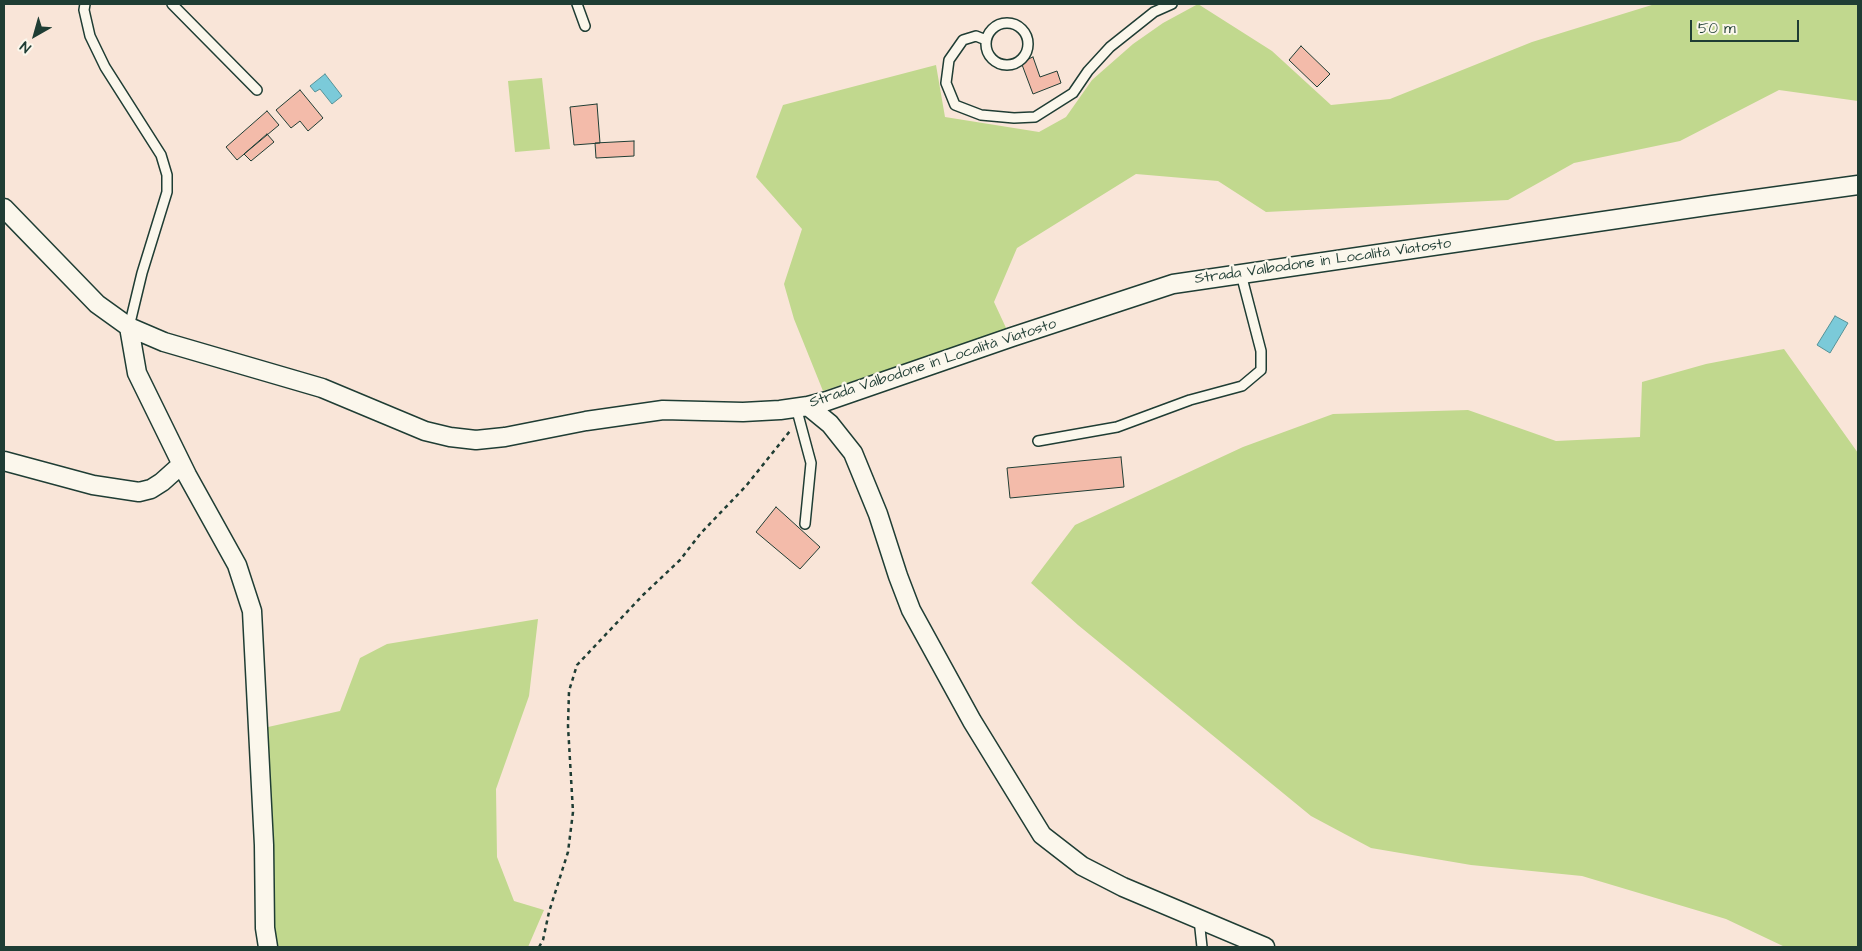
<!DOCTYPE html>
<html>
<head>
<meta charset="utf-8">
<style>
  body { margin:0 }
  #map { position:relative; width:1862px; height:951px; overflow:hidden; background:#f9e5d8; font-family:"Architects Daughter",sans-serif }
  canvas { display:block }
  .frame { position:absolute; inset:0; border:5px solid #1f3d34; pointer-events:none }
  .north { position:absolute; left:10px; top:10px; width:50px; height:50px; -webkit-text-stroke:4px #fbf7ec; paint-order:stroke; rotate:218deg; font-size:14px; font-weight:700; line-height:20px; text-align:center; color:#1f3d34 }
  .north::after { content:''; display:block; margin:auto; width:18px; height:22px; background:#1f3d34; clip-path:polygon(50% 0,100% 100%,50% 72%,0 100%) }
  .scale { position:absolute; left:1690px; top:20px; width:109px; height:22px; box-sizing:border-box; border:2px solid #1f3d34; border-top:0; padding-left:6px; font-size:15px; line-height:18px; white-space:nowrap; color:#1f3d34; -webkit-text-stroke:4px #fbf7ec; paint-order:stroke }
</style>
</head>
<body>
<div id="map">
<canvas width="1862" height="951"></canvas>
<div class="frame"></div>
<div class="north">N</div>
<div class="scale">50 m</div>
</div>
<script>
const ctx = document.querySelector('canvas').getContext('2d');
ctx.lineJoin = 'round';
function fill(path, color) { ctx.fillStyle = color; ctx.fill(path, 'evenodd'); }
const poly = rows => new Path2D(rows.map(r => 'M' + r).join(''));
function trace(path, color, width, dash) { ctx.strokeStyle = color; ctx.lineWidth = width; ctx.lineCap = dash ? 'butt' : 'round'; ctx.setLineDash(dash || []); ctx.stroke(path); }
function drawText(font, color, halo, rows, align = 'center') {
  ctx.font = font + ' "Architects Daughter",sans-serif'; ctx.lineWidth = 4.5; ctx.setLineDash([]); ctx.textBaseline = 'middle'; ctx.strokeStyle = halo; ctx.fillStyle = color; for (const [text, x, y, turn = 0] of rows) {
    ctx.save(); ctx.translate(x, y); ctx.rotate((+turn || 0) * Math.PI / 180); ctx.textAlign = isNaN(turn) ? turn : align; if (halo) ctx.strokeText(text, 0, 0); ctx.fillText(text, 0, 0); ctx.restore();
  }
}
const green = poly([
  [1198,4,1272,51,1331,105,1390,99,1532,42,1655,4,1858,4,1858,101,1779,90,1680,141,1574,163,1508,200,1266,212,1218,181,1136,174,1017,248,994,302,1007,330,823,391,794,319,784,284,802,229,756,177,783,105,936,65,945,117,1039,132,1066,117,1092,80,1133,44,1163,23],
  [542,78,550,149,515,152,508,81],
  [1784,349,1858,453,1858,947,1785,947,1726,919,1582,876,1471,865,1371,848,1311,816,1078,625,1031,583,1075,525,1243,447,1333,414,1468,410,1556,441,1640,437,1642,382,1706,364],
  [538,619,529,696,496,789,497,857,514,901,544,910,528,947,268,947,259,729,340,711,360,658,387,644]
]);
const water = poly([
  [325,74,342,96,332,104,320,89,315,92,310,86,325,74],
  [1835,316,1848,323,1830,353,1817,345,1835,316]
]);
const building = poly([
  [1301,46,1330,74,1317,87,1289,60,1301,46],
  [1033,57,1040,77,1057,71,1061,83,1033,94,1021,62,1033,57],
  [300,90,323,118,308,131,300,121,291,128,276,110,300,90],
  [597,104,600,143,574,145,570,107,597,104],
  [267,111,279,125,237,160,226,147,267,111],
  [267,134,274,142,251,161,244,154,267,134],
  [634,141,634,156,596,158,595,143,634,141],
  [1121,457,1124,487,1010,498,1007,468,1121,457],
  [776,507,820,547,800,569,756,532,776,507]
]);
const path = poly([
  [539,947,543,940,549,912,568,852,573,812,568,726,569,691,577,665,643,595,680,560,701,533,746,486,790,431]
]);
const service = poly([
  [85,4,84,10,90,36,105,67,161,155,167,175,167,192,142,273,129,327],
  [172,4,257,90],
  [577,4,585,26],
  '986 44a21 21 0 1 1 42 0a21 21 0 1 1-42 0Z',
  [986,40,976,36,963,40,949,60,946,83,955,105,981,115,1014,118,1035,117,1073,93,1088,71,1110,47,1154,12,1172,4],
  [796,407,811,463,805,524],
  [1038,441,1117,427,1190,400,1242,386,1261,370,1261,351,1241,274],
  [1199,919,1202,947]
]);
const minor = poly([
  [4,208,97,304,129,327,164,342,322,388,425,431,450,437,476,440,505,437,586,421,663,410,743,412,780,410,808,406,827,401,1012,337,1173,284,1713,205,1858,185],
  [129,327,137,373,187,475,237,565,252,611,264,845,265,928,268,947],
  [808,406,830,424,853,453,878,514,898,576,911,610,972,721,1042,835,1082,866,1123,887,1265,947],
  [4,461,93,485,139,492,151,489,162,482,181,465]
]);
const streetNames = [
  ["Strada Valbodone in Località Viatosto",1323,262,-8],
  ["Strada Valbodone in Località Viatosto",933,364,-18]
];
fill(green, '#c1d88e');
fill(water, '#7bcad9');
trace(water, '#569297', 1);
fill(building, '#f3bbaa');
trace(building, '#1f3d34', 1);
trace(service, '#1f3d34', 12);
trace(minor, '#1f3d34', 21);
trace(path, '#1f3d34', 2.5, [4, 4]);
trace(service, '#fbf7ec', 9);
trace(minor, '#fbf7ec', 18);
drawText('15px', '#1f3d34', '#fbf7ec', streetNames);
</script>
</body>
</html>
